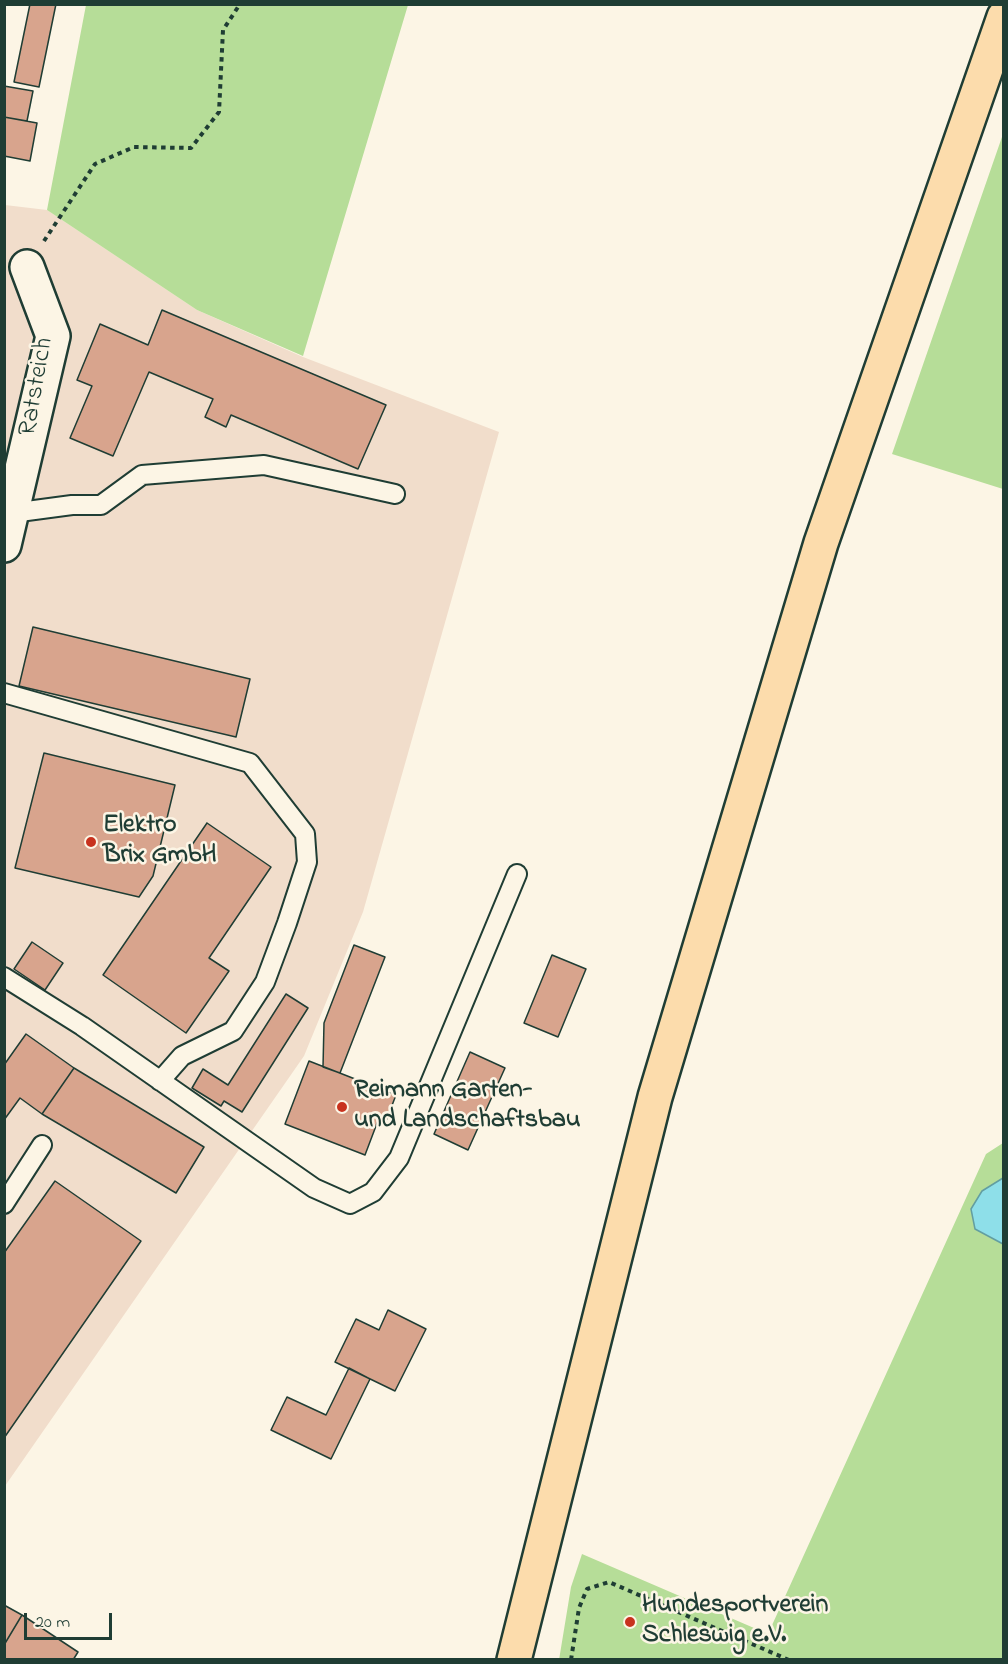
<!DOCTYPE html>
<html>
<head>
<meta charset="utf-8">
<style>
  body { margin:0 }
  #map { position:relative; width:1008px; height:1664px; overflow:hidden; background:#fcf5e5; font-family:"Indie Flower",sans-serif }
  canvas { display:block }
  .frame { position:absolute; inset:0; border:6px solid #1f3d34; pointer-events:none }
  .scale { position:absolute; left:24px; top:1613px; width:88px; height:27px; box-sizing:border-box; border:3px solid #1f3d34; border-top:0; padding-left:8px; font-size:18px; line-height:21px; white-space:nowrap; color:#1f3d34; -webkit-text-stroke:4px #fcf5e5; paint-order:stroke }
</style>
</head>
<body>
<div id="map">
<canvas width="1008" height="1664"></canvas>
<div class="frame"></div>
<div class="scale">20 m</div>
</div>
<script>
const ctx = document.querySelector('canvas').getContext('2d');
ctx.lineJoin = 'round';
function fill(path, color) { ctx.fillStyle = color; ctx.fill(path, 'evenodd'); }
const poly = rows => new Path2D(rows.map(r => 'M' + r).join(''));
function trace(path, color, width, dash) { ctx.strokeStyle = color; ctx.lineWidth = width; ctx.lineCap = dash ? 'butt' : 'round'; ctx.setLineDash(dash || []); ctx.stroke(path); }
function drawText(font, color, halo, rows, align = 'center') {
  ctx.font = font + ' "Indie Flower",sans-serif'; ctx.lineWidth = 5; ctx.setLineDash([]); ctx.textBaseline = 'middle'; ctx.strokeStyle = halo; ctx.fillStyle = color; for (const [text, x, y, turn = 0] of rows) {
    ctx.save(); ctx.translate(x, y); ctx.rotate((+turn || 0) * Math.PI / 180); ctx.textAlign = isNaN(turn) ? turn : align; if (halo) ctx.strokeText(text, 0, 0); ctx.fillText(text, 0, 0); ctx.restore();
  }
}
const built = poly([
  [5,205,47,210,197,310,303,357,499,432,363,912,304,1056,5,1486]
]);
const green = poly([
  [86,5,408,5,303,356,197,310,47,210],
  [1003,134,1004,488,1003,489,892,454],
  [1003,1143,1003,1178,975,1229,1003,1244,1003,1659,559,1660,571,1587,582,1554,768,1634,986,1154]
]);
const water = poly([
  [1003,1178,1004,1178,1003,1244,975,1229,971,1209,982,1191,1003,1178]
]);
const building = poly([
  [30,4,56,4,39,87,14,82,30,4],
  [4,86,33,91,27,121,4,117,4,86],
  [4,117,37,123,30,161,4,156,4,117],
  [162,310,386,405,358,469,231,415,226,427,205,417,213,399,149,372,113,456,70,438,92,386,77,380,100,324,148,345,162,310],
  [33,627,250,679,236,737,19,686,33,627],
  [44,753,175,785,153,876,139,897,15,868,44,753],
  [207,823,271,867,209,958,229,971,186,1033,103,975,207,823],
  [32,942,63,963,45,990,14,969,32,942],
  [354,945,385,957,340,1073,323,1067,324,1023,354,945],
  [552,955,586,969,558,1037,524,1023,552,955],
  [286,994,308,1008,242,1112,224,1101,221,1106,192,1088,203,1069,228,1085,286,994],
  [26,1034,74,1068,42,1114,20,1098,4,1120,4,1065,26,1034],
  [470,1052,505,1068,468,1150,434,1134,470,1052],
  [309,1061,396,1095,386,1121,379,1118,365,1155,285,1124,309,1061],
  [74,1068,204,1147,176,1193,42,1114,74,1068],
  [55,1181,141,1241,4,1438,4,1253,55,1181],
  [388,1310,426,1329,395,1391,335,1362,356,1319,379,1330,388,1310],
  [349,1368,370,1379,331,1459,271,1430,287,1397,326,1415,349,1368],
  [4,1605,22,1615,4,1645,4,1605],
  [22,1615,78,1652,73,1660,4,1659,4,1645,22,1615]
]);
const path = poly([
  [44,241,95,164,134,147,191,148,219,112,223,30,240,4],
  [571,1660,579,1608,587,1589,609,1582,789,1660]
]);
const lane = poly([
  [6,511,12,513,72,505,101,505,142,475,264,465,395,494],
  [4,693,250,763,305,834,307,862,287,923,265,982,233,1031,182,1056,160,1081],
  [4,977,82,1026,314,1188,350,1204,373,1192,399,1158,517,874],
  [4,1204,42,1145]
]);
const street = poly([
  [4,545,53,336,27,267]
]);
const primary = poly([
  [514,1660,655,1097,821,543,1004,17]
]);
const markers = [
  [91,842,6,"#c8321e"],
  [342,1107,6,"#c8321e"],
  [630,1622,6,"#c8321e"]
];
const streetNames = [
  ["Ratsteich",38,387,-80]
];
const poiNames = [
  ["Elektro",103,827],
  ["Brix GmbH",103,857],
  ["Reimann Garten-",354,1092],
  ["und Landschaftsbau",354,1122],
  ["Hundesportverein",642,1607],
  ["Schleswig e.V.",642,1637]
];
fill(built, '#f1ddcb');
fill(green, '#b6dd98');
fill(water, '#8edfe9');
trace(water, '#629ea1', 1.5);
fill(building, '#d8a48d');
trace(building, '#1f3d34', 1.5);
trace(lane, '#1f3d34', 22);
trace(street, '#1f3d34', 38);
trace(primary, '#1f3d34', 38);
trace(path, '#1f3d34', 4, [4.5, 4.5]);
trace(lane, '#fcf5e5', 18);
trace(street, '#fcf5e5', 33);
trace(primary, '#fcdcac', 33);
for (const [x, y, r, color] of markers) { const dot = new Path2D(); dot.arc(x, y, r, 0, 2 * Math.PI); ctx.fillStyle = color; ctx.fill(dot); trace(dot, '#fcf5e5', 2); }
drawText('26px', '#1f3d34', '#fcf5e5', streetNames);
drawText('bold 26px', '#1f3d34', '#fcf5e5', poiNames, 'left');
</script>
</body>
</html>
